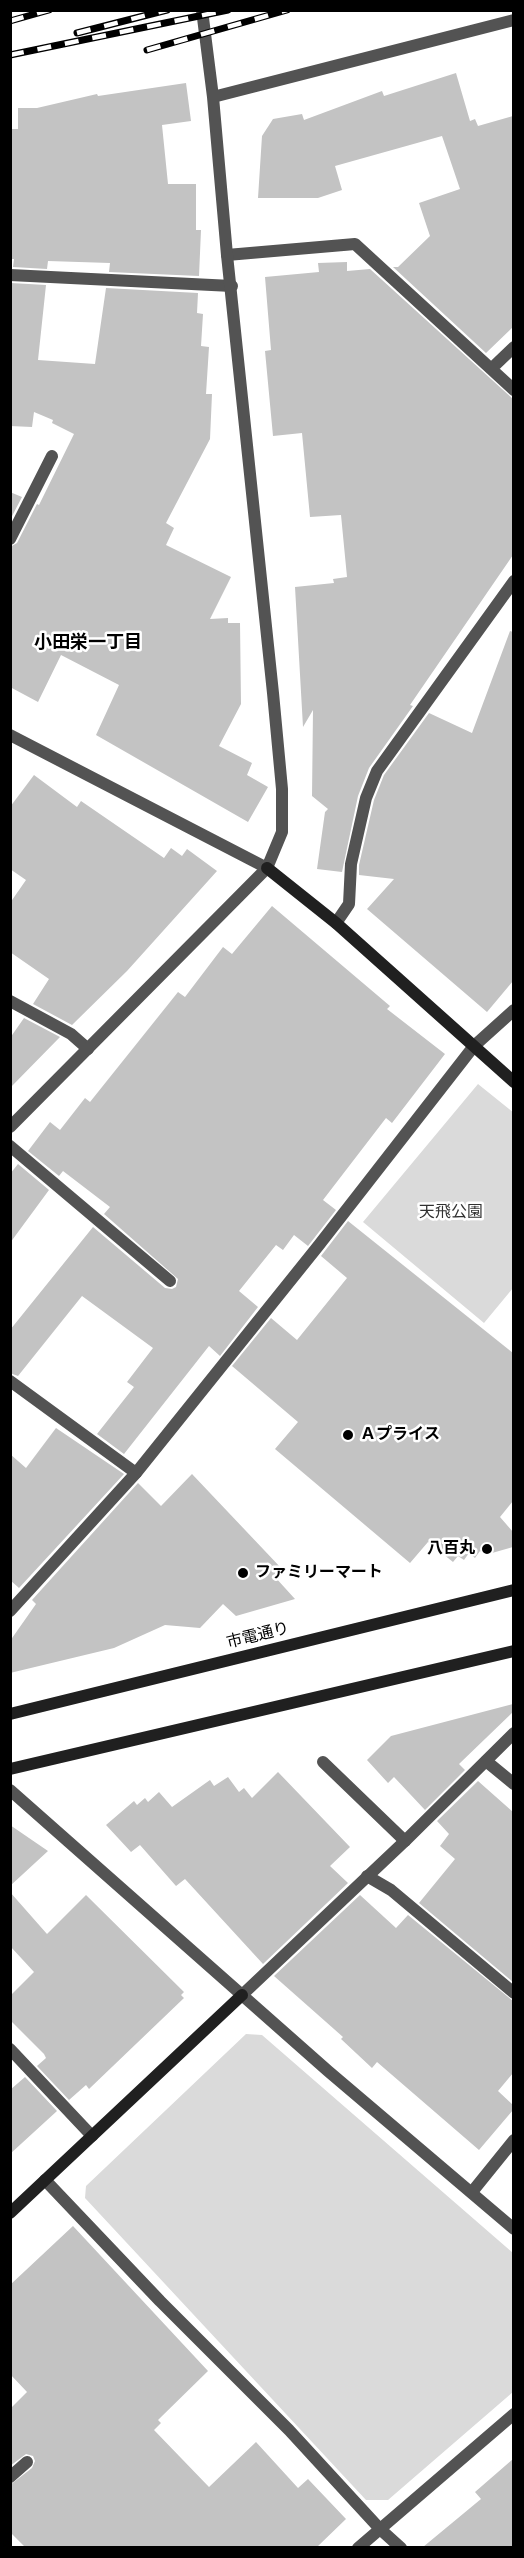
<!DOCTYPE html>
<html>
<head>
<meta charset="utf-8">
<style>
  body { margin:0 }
  #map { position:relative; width:524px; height:2558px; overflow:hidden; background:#fff; font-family:"DejaVu Sans",sans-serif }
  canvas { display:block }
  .frame { position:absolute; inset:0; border:12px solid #000; pointer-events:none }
</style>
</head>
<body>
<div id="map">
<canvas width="524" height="2558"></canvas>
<div class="frame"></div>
</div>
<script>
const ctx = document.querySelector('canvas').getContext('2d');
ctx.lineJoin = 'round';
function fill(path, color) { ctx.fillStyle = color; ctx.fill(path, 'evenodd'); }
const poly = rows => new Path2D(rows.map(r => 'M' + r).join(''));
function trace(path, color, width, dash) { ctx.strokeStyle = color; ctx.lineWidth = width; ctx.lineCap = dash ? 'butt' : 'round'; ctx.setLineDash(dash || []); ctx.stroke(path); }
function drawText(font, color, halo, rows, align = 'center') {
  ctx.font = font + ' "DejaVu Sans","Noto Sans JP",sans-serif'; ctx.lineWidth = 5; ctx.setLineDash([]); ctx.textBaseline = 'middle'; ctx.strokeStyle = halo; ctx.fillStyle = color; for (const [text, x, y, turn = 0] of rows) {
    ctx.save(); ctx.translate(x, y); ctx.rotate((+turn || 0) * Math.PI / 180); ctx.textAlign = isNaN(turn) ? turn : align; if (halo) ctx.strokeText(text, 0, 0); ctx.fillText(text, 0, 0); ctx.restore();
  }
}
const green = poly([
  [478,1084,514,1113,513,1288,484,1323,363,1222],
  [246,2034,262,2035,513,2253,513,2392,388,2500,366,2500,85,2198,86,2186]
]);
const building = poly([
  [456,73,470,121,475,119,478,126,513,116,513,327,486,353,393,267,398,267,430,236,419,203,460,189,442,136,335,166,342,190,318,198,258,198,262,136,273,119,302,114,304,120,382,91,384,96],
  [186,83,191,121,162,125,168,184,196,184,196,230,201,230,199,276,109,272,110,263,48,261,47,269,13,267,14,259,10,259,10,129,18,129,18,108,37,108,97,94,98,96],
  [347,262,347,271,370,269,513,399,513,555,410,705,413,706,369,768,358,796,342,872,317,869,325,812,328,809,312,796,313,710,303,727,295,587,334,583,333,579,347,577,341,515,310,517,302,433,273,436,265,351,271,350,265,277,319,272,318,263],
  [11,283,46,285,38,360,95,364,106,288,198,293,197,313,203,314,201,346,209,347,206,394,212,394,210,439,166,523,174,528,166,545,231,577,210,619,228,618,228,623,240,623,241,704,219,746,252,763,247,775,268,787,248,822,96,735,119,685,61,655,38,702,10,687,10,547,17,543,37,504,39,505,74,434,52,423,53,420,34,412,32,427,10,426],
  [10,492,22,497,10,520],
  [510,631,513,632,513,981,487,1012,367,909,394,879,359,875,359,865,374,800,384,775,429,713,472,733],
  [34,775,77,807,81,801,164,858,171,848,182,856,187,849,217,871,127,971,72,1025,33,1004,49,979,10,952,10,903,26,880,10,869,10,807],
  [272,906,390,1006,387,1009,445,1054,392,1123,386,1118,323,1200,336,1210,308,1246,294,1235,283,1250,276,1245,239,1291,258,1307,220,1356,209,1346,124,1454,97,1434,134,1387,127,1382,153,1348,82,1296,18,1376,10,1373,10,1330,93,1227,165,1288,172,1289,176,1287,178,1279,104,1214,110,1207,63,1171,59,1176,28,1151,50,1122,60,1130,85,1098,90,1102,178,992,185,997,223,947,232,954],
  [24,1018,60,1037,10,1088,10,1038],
  [18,1164,49,1190,10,1243,10,1174],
  [348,1221,513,1353,513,1501,500,1517,513,1532,513,1547,485,1555,480,1551,475,1558,469,1553,464,1560,458,1556,453,1562,428,1542,410,1563,275,1449,298,1422,232,1366,271,1318,297,1340,347,1278,321,1256],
  [56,1428,124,1474,19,1588,10,1580,10,1454,26,1468],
  [192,1474,282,1569,275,1577,295,1599,236,1616,223,1604,200,1628,165,1625,114,1648,10,1673,10,1641,36,1604,32,1600,138,1483,161,1506],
  [513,1704,513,1712,459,1764,465,1770,425,1810,394,1777,388,1783,367,1760,391,1736],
  [278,1772,350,1847,330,1866,348,1883,263,1964,185,1879,176,1886,140,1845,131,1852,106,1825,134,1801,137,1805,145,1798,148,1802,159,1792,172,1807,210,1780,214,1786,228,1777,239,1792,244,1788,252,1798],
  [478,1781,513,1812,513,1982,419,1903,455,1859,440,1846,449,1834,437,1821],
  [10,1825,48,1851,10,1886],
  [10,1892,47,1934,86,1895,184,1992,181,1995,184,1998,89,2089,86,2085,69,2100,37,2066,46,2058,44,2054,10,2020,10,1996,34,1972,10,1946],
  [360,1895,396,1928,408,1915,513,2001,513,2073,498,2091,513,2105,513,2110,479,2150,377,2062,372,2068,341,2039,343,2037,274,1976],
  [25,2077,57,2111,10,2154,10,2090],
  [73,2226,208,2371,158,2420,161,2423,154,2430,209,2487,256,2442,298,2488,308,2479,346,2519,317,2547,25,2547,10,2532,10,2485,32,2468,35,2461,33,2456,26,2454,10,2466,10,2409,27,2392,10,2374,10,2285],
  [513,2459,513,2547,423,2547,481,2499,475,2492]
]);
const lane = poly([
  [227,255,355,244,514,390],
  [10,275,232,286],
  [491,369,514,347],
  [10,539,52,456],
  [10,1001,71,1034,88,1049],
  [10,1146,170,1281],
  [10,1381,136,1473],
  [486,1761,514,1784],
  [323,1762,405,1841],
  [367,1876,391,1890,514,1993],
  [10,2049,92,2136],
  [45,2180,160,2301,289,2430,380,2529,401,2548],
  [472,2192,514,2140],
  [10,2477,27,2462]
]);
const street = poly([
  [213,97,514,20],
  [10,735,267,868],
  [336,923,349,904,351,864,366,798,377,771,514,581],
  [10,1127,267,868,282,832,282,789,273,693,227,255,213,97,202,10],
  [10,1611,136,1473,319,1245,474,1046,514,1010],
  [10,1790,328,2071,514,2229],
  [242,1995,405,1841,514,1733],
  [358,2548,514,2414]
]);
const secondary = poly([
  [267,868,336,923,514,1082],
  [10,1714,514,1590],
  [10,1769,514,1651],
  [10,2213,242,1995]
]);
const rail = poly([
  [10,21,49,10],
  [77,33,167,10],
  [147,50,287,10],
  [10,55,228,10]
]);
const markers = [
  [348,1435,6,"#000"],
  [487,1549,6,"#000"],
  [243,1573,6,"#000"]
];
const parkNames = [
  ["天飛公園",451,1213]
];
const poiNames = [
  ["Ａプライス",360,1435],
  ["八百丸",475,1549,"right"],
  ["ファミリーマート",255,1573]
];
const streetNames = [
  ["市電通り",258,1636,-14]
];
const neighbourhoodNames = [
  ["小田栄一丁目",88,643]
];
fill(green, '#dadada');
fill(building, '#c3c3c3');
trace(lane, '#535353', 12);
trace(street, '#535353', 12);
trace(secondary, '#202020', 12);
trace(rail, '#000', 7);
trace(rail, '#fff', 4.5, [14]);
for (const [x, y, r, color] of markers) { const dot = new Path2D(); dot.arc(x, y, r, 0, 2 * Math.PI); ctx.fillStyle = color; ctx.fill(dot); trace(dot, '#fff', 2); }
drawText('16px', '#313131', '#fff', parkNames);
drawText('bold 16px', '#000', '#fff', poiNames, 'left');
drawText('16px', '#000', '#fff', streetNames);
drawText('bold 18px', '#000', '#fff', neighbourhoodNames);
</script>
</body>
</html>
